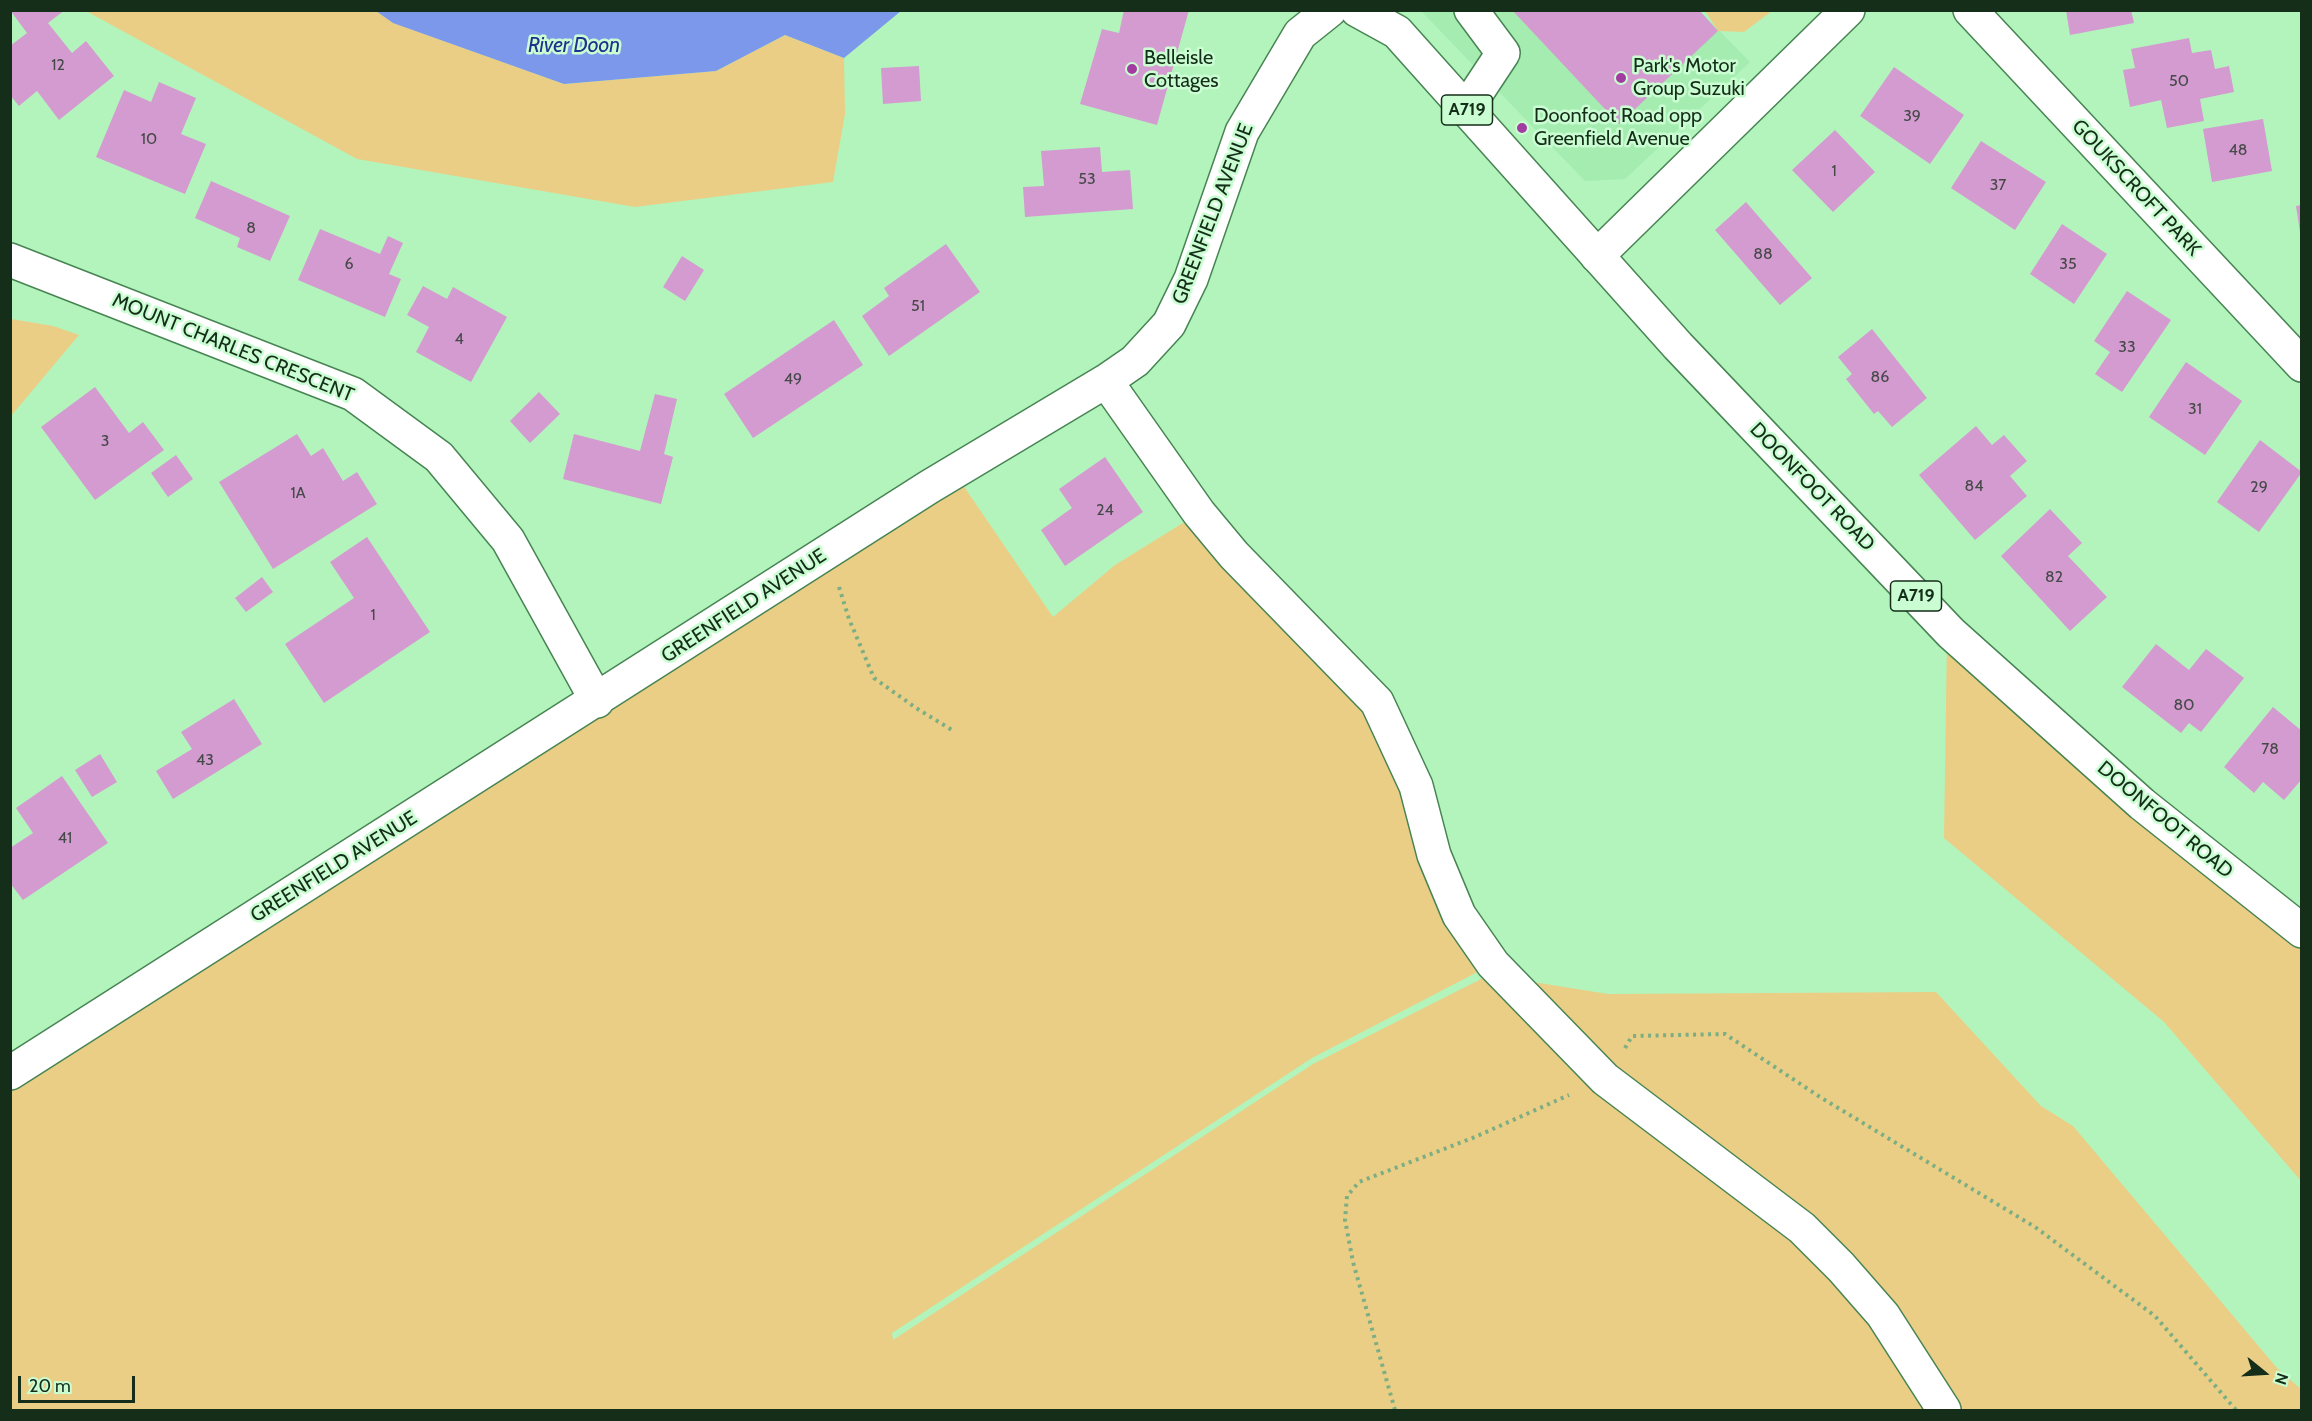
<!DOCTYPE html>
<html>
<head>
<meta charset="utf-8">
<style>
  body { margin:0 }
  #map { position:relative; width:2312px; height:1421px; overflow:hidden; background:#b3f4bd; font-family:Cabin,sans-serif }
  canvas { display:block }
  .frame { position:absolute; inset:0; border:12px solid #152e1a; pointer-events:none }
  .north { position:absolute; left:2234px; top:1343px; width:60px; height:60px; -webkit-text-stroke:4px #cafed2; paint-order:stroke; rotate:108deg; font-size:16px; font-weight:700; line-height:24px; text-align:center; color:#152e1a }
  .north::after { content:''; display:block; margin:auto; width:21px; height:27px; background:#152e1a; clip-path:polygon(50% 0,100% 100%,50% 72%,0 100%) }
  .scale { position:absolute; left:18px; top:1376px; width:117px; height:27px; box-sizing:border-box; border:3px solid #152e1a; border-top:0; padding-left:8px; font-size:18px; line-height:21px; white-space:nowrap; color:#152e1a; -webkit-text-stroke:4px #cafed2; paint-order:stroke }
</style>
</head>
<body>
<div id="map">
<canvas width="2312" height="1421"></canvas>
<div class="frame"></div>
<div class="north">N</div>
<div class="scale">20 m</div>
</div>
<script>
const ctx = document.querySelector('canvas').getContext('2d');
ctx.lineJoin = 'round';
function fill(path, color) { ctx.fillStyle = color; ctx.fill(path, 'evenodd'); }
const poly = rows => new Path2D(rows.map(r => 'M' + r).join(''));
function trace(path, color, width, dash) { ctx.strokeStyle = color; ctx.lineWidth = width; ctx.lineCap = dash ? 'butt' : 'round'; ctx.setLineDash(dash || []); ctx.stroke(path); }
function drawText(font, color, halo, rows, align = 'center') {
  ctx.font = font + ' Cabin,sans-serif'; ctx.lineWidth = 5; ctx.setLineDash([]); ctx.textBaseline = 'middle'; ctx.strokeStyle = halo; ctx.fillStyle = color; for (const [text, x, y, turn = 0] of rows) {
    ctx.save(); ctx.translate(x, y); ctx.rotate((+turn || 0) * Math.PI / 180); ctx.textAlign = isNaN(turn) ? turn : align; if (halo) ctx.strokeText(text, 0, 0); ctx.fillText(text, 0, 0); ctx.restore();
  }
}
const built = poly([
  [1421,11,1700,11,1750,62,1625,179,1585,181]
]);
const green = poly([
  [86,11,376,11,394,23,564,84,716,71,785,35,844,58,845,114,833,182,635,207,357,159],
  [1705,11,1772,11,1744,32,1718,31],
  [11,319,53,326,79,335,11,416],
  [954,472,1053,617,1115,565,1199,513,1347,668,1493,964,1312,1058,892,1333,893,1340,1313,1064,1489,975,1608,994,1936,992,2041,1106,2073,1126,2277,1368,2302,1390,2301,1410,11,1410,11,1074],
  [1947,638,2301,941,2301,1181,2164,1022,1944,838]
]);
const water = poly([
  [376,11,901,10,901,11,844,58,785,35,716,71,564,84,393,23]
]);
const building = poly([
  [10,10,65,10,48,23,72,53,86,41,114,76,59,120,37,91,19,106,10,95,10,46,27,33],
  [1124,10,1189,10,1157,125,1080,104,1102,29,1119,33],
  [1512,10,1699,10,1718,31,1619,124],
  [2066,10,2131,10,2134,23,2070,35],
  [2189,38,2192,53,2211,50,2215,69,2229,66,2234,92,2200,99,2204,121,2167,128,2161,100,2130,107,2123,70,2135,68,2131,49],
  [919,66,921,101,883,104,881,68],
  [1894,67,1964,115,1930,164,1860,116],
  [159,82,196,98,181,134,206,144,185,194,96,157,124,90,151,102],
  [2263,119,2272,171,2212,182,2203,129],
  [1835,130,1875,172,1833,212,1792,170],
  [1981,141,2046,182,2015,230,1951,188],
  [1100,147,1102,172,1130,170,1133,209,1025,217,1023,187,1044,186,1041,151],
  [211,181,290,216,270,261,237,247,240,238,195,218],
  [1746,202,1812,278,1780,305,1715,230],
  [2302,205,2302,232,2300,232,2296,206],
  [2062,224,2107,254,2074,304,2030,274],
  [320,229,380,254,388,236,403,243,389,274,401,279,385,317,298,280],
  [946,244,980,292,889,356,862,316,889,296,884,288],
  [682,256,704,270,685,301,663,287],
  [423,286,447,299,453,287,507,317,471,382,416,352,429,327,407,315],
  [2127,291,2171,320,2122,392,2095,374,2110,352,2094,341],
  [834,320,863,365,753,438,724,394],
  [1872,329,1927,398,1892,427,1878,411,1874,414,1846,379,1852,374,1838,357],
  [2186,362,2242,401,2205,455,2149,417],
  [95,387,129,433,143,422,164,450,95,500,41,427],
  [539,392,560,414,530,443,510,421],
  [655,394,677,399,664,454,673,457,661,504,563,479,574,434,640,451],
  [1976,426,1992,445,2004,435,2027,461,2010,476,2027,496,1975,540,1919,475],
  [297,434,311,456,323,448,343,481,357,472,377,504,273,569,219,482],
  [2260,440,2302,472,2259,532,2217,502],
  [176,455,193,479,168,497,151,473],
  [1105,457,1143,512,1065,566,1041,530,1072,508,1059,489],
  [2050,509,2082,543,2068,556,2107,597,2070,631,2001,556],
  [367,537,430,632,324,703,285,644,354,598,330,562],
  [262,577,273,592,246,612,235,598],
  [2156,644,2189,670,2206,649,2244,678,2201,732,2189,723,2181,733,2122,687],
  [234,699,262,744,173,799,156,771,192,749,181,732],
  [2273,707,2302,731,2302,779,2284,800,2263,782,2254,793,2224,767],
  [100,754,117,782,92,797,75,770],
  [62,776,108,843,23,900,10,883,10,848,33,833,16,808]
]);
const path = poly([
  [839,587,849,619,874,678,916,708,952,730],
  [1625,1048,1632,1036,1725,1034,1820,1097,2035,1227,2155,1316,2236,1410],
  [1395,1410,1353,1262,1345,1220,1347,1196,1359,1182,1475,1137,1569,1095]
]);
const minor = poly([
  [1970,10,2302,365],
  [1466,109,1503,53,1471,10],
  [1597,256,1848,10],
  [10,260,353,394,439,457,508,540,597,701],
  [1106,381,1199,513,1234,555,1377,702,1416,786,1434,855,1459,915,1493,964,1605,1079,1802,1228,1841,1267,1883,1315,1944,1410],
  [10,1073,929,487,1106,381,1135,361,1169,324,1191,279,1242,132,1300,34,1330,10]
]);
const major = poly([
  [1357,10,1397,32,1678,346,1951,633,2142,804,2302,931]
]);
const markers = [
  [1132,69,6,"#a33ca0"],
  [1621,78,6,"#a33ca0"],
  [1522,128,6,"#a33ca0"]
];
const numberNames = [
  ["12",58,65],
  ["50",2179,81],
  ["39",1912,116],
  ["10",149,139],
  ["48",2238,150],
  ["1",1834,171],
  ["53",1087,179],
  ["37",1998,185],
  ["8",251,228],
  ["88",1763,254],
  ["6",349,264],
  ["35",2068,264],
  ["51",918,306],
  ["4",459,339],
  ["33",2127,347],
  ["86",1880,377],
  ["49",793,379],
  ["31",2195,409],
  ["3",105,441],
  ["84",1974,486],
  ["29",2259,487],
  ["1A",298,493],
  ["24",1105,510],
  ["82",2054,577],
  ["1",373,615],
  ["80",2184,705],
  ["78",2270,749],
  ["43",205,760],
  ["41",65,838]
];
const shields = [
  [1467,110,51],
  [1916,596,51]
];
const shieldNames = [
  ["A719",1467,110],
  ["A719",1916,596]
];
const poiNames = [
  ["Belleisle",1144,58],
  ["Cottages",1144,81],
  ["Park's Motor",1633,66],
  ["Group Suzuki",1633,89],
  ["Doonfoot Road opp",1534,116],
  ["Greenfield Avenue",1534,139]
];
const streetNames = [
  ["GOUKSCROFT PARK",2136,188,47],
  ["GREENFIELD AVENUE",1213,214,-69],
  ["MOUNT CHARLES CRESCENT",233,348,22],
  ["DOONFOOT ROAD",1812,487,46],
  ["GREENFIELD AVENUE",744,606,-33],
  ["DOONFOOT ROAD",2165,820,40],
  ["GREENFIELD AVENUE",334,867,-32]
];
const waterNames = [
  ["River Doon",574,46]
];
fill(built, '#a4ecb0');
fill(green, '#eace85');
fill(water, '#7c98eb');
fill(building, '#d49bd0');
trace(minor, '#478453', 36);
trace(major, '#478453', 36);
trace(path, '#7bae83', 4, [3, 4.5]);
trace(minor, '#fff', 33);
trace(major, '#fff', 33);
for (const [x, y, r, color] of markers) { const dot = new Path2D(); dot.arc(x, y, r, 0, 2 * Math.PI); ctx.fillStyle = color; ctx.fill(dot); trace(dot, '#cafed2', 2); }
drawText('16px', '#454948', null, numberNames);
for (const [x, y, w] of shields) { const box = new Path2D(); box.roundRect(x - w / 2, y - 15, w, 30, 4.5); ctx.fillStyle = '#cafed2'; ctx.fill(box); trace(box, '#152e1a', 1.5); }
drawText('bold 18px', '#152e1a', null, shieldNames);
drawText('20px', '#152e1a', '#cafed2', poiNames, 'left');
drawText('20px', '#152e1a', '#cafed2', streetNames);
drawText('italic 21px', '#1f308e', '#cafed2', waterNames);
</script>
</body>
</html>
